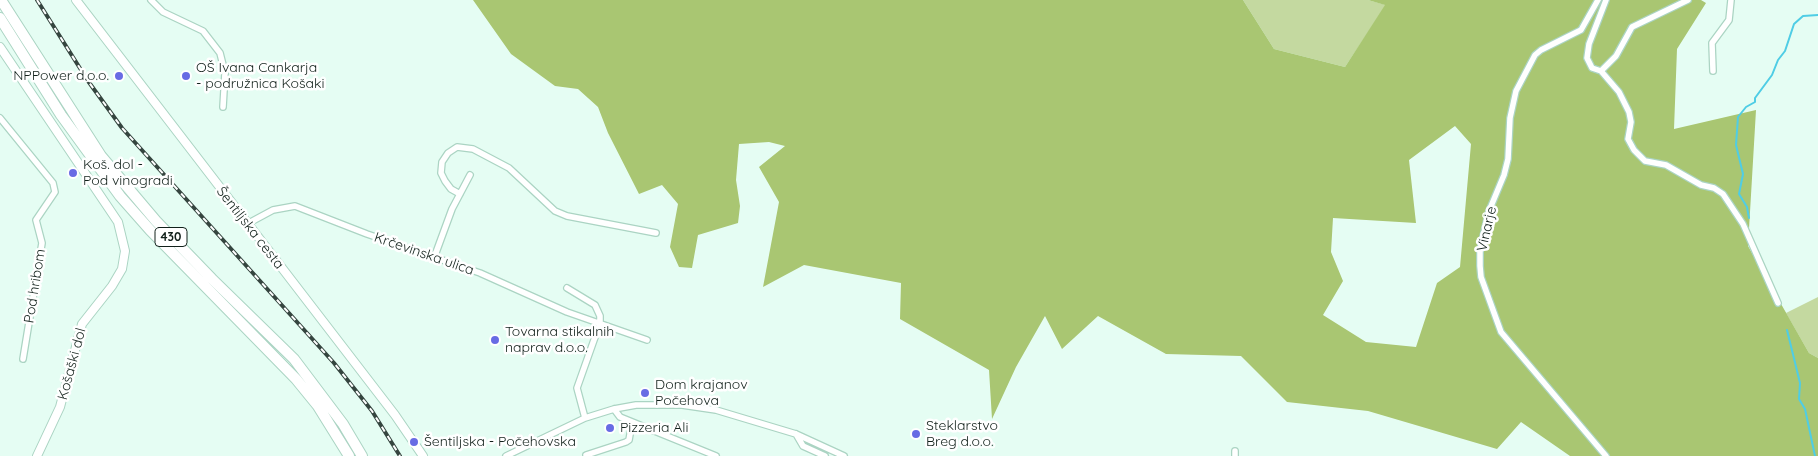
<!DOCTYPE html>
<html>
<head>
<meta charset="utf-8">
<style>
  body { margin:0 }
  canvas { display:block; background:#e5fdf3 }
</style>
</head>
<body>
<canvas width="1818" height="456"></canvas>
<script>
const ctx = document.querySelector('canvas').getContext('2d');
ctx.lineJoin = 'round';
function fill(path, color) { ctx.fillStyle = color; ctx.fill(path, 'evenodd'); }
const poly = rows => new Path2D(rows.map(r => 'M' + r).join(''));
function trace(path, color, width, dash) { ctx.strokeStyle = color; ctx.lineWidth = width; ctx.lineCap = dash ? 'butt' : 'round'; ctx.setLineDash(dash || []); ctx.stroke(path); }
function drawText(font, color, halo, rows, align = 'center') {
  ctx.font = font + ' Quicksand,sans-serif'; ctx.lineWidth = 5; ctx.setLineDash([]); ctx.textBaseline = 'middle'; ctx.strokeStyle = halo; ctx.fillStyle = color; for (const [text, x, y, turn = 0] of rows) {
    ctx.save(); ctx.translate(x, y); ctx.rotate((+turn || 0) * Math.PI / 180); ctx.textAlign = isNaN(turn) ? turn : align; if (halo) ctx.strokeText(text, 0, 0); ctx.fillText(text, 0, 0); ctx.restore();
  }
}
const green = poly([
  [1243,0,1368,0,1386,5,1345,67,1274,49],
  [1818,297,1818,358,1809,353,1786,313]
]);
const forest = poly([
  [473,0,1243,0,1274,49,1345,67,1385,5,1368,0,1701,0,1706,3,1677,49,1674,129,1756,110,1748,246,1809,353,1818,358,1818,456,1570,456,1521,422,1497,449,1368,411,1287,402,1241,356,1166,354,1098,316,1062,349,1045,316,1016,367,992,419,989,370,900,319,901,283,804,265,763,287,779,202,759,167,785,146,769,142,739,144,736,180,740,206,738,223,698,235,692,268,679,267,670,247,678,204,662,185,639,194,608,133,598,107,578,89,555,86,511,54],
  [1455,126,1471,144,1460,267,1437,283,1416,347,1366,342,1323,315,1343,281,1331,252,1333,218,1416,223,1409,160]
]);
const stream = poly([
  [1749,218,1747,207,1739,194,1743,174,1736,145,1738,117,1746,107,1755,102,1755,98,1772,75,1778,60,1785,51,1794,24,1803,16,1818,15],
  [1787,330,1800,383,1799,399,1805,409,1815,456]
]);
const street = poly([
  [151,0,163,12,203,31,220,53,225,73,223,107],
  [1598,0,1581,30,1541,50,1535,55,1516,91,1510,118,1508,159,1504,175,1489,211,1480,250,1480,266,1481,277,1501,332,1606,456],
  [1606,0,1589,44,1587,58,1592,68,1601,71,1616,56,1632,27,1688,0],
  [1601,71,1619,92,1629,112,1631,122,1628,139,1634,150,1645,161,1666,165,1701,185,1714,188,1723,194,1743,224,1778,303],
  [1713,71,1712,43,1729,20,1731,0],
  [0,118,53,183,55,192,36,220,42,243,23,359],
  [460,194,451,189,445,181,441,173,442,162,448,153,457,147,473,149,509,168,555,211,567,216,656,233],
  [247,224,273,210,295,206,367,234,480,273,567,312,647,340],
  [434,258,452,209,470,175],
  [567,288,595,305,600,316,600,323,577,388,585,418],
  [614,409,620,417,716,456],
  [796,434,803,446,825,456],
  [1235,451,1235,456],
  [586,455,626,442,629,440,632,423],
  [506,456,585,418,614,409,636,405,682,405,716,410,796,434,844,456]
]);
const secondary = poly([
  [76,0,395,415,423,456],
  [0,47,118,222,125,251,122,269,112,286,82,324,60,407,37,456]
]);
const highway = poly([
  [1,0,101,156,156,221,212,279,294,359,343,424,362,456],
  [0,18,61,115,120,196,150,230,296,379,318,406,349,456]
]);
const rail = poly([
  [37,0,88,81,122,128,334,363,372,411,400,456]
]);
const markers = [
  [119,76,5,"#686be4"],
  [186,76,5,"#686be4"],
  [73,173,5,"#686be4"],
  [495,340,5,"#686be4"],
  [645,393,5,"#686be4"],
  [610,428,5,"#686be4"],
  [916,434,5,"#686be4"],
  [414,442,5,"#686be4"]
];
const shields = [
  [171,237,32]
];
const shieldNames = [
  ["430",171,237]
];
const poiNames = [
  ["OŠ Ivana Cankarja",196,68],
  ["- podružnica Košaki",196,84],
  ["NPPower d.o.o.",109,76,"right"],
  ["Koš. dol -",83,165],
  ["Pod vinogradi",83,181],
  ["Tovarna stikalnih",505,332],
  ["naprav d.o.o.",505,348],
  ["Dom krajanov",655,385],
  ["Počehova",655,401],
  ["Steklarstvo",926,426],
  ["Breg d.o.o.",926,442],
  ["Pizzeria Ali",620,428],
  ["Šentiljska - Počehovska",424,442]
];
const streetNames = [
  ["Šentiljska cesta",250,228,52],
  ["Vinarje",1487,229,-77],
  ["Krčevinska ulica",424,254,19],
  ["Pod hribom",35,286,-81],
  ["Košaški dol",72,364,-75]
];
fill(green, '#c4d9a0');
fill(forest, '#a9c672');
trace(stream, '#4fcde5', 2);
trace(street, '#abd4c3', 8);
trace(secondary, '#abd4c3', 10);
trace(highway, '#abd4c3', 12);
trace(street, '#fff', 5.5);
trace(secondary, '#fff', 8);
trace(highway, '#fff', 10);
trace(rail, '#35453f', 4);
trace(rail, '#fff', 2, [5.5]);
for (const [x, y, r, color] of markers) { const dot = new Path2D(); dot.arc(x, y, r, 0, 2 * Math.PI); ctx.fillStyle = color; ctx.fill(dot); trace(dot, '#fff', 2); }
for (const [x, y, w] of shields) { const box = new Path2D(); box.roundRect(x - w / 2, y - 9.5, w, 19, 4); ctx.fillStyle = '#fff'; ctx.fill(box); trace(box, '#12211b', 1); }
drawText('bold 12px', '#12211b', null, shieldNames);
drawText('14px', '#12211b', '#fff', poiNames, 'left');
drawText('14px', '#12211b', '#fff', streetNames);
</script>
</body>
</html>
